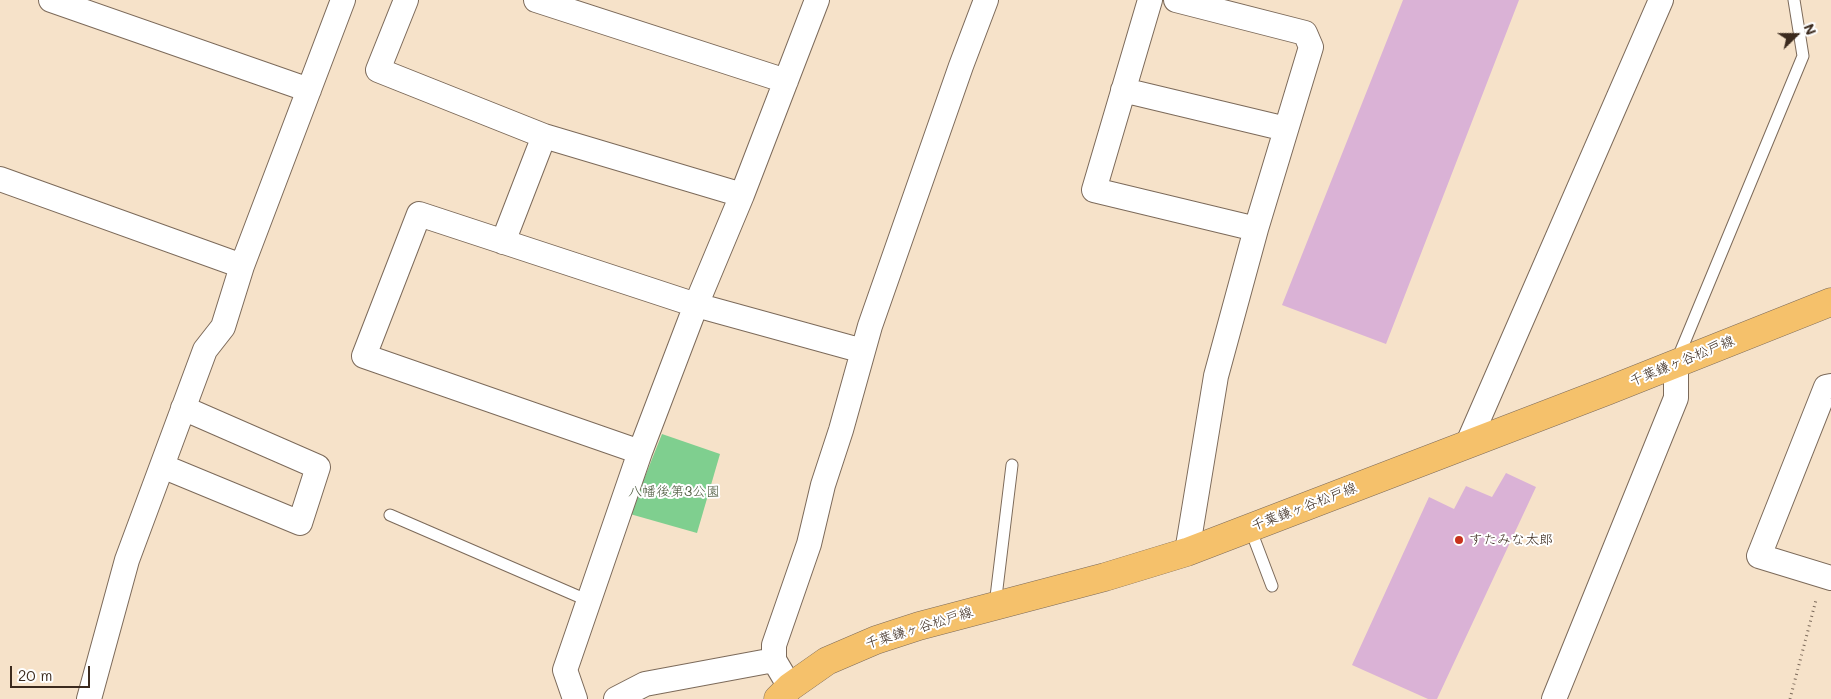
<!DOCTYPE html>
<html>
<head>
<meta charset="utf-8">
<style>
  body { margin:0 }
  #map { position:relative; width:1831px; height:699px; overflow:hidden; background:#f6e2c9; font-family:Mali,sans-serif }
  canvas { display:block }
  .north { position:absolute; left:1771px; top:10px; width:50px; height:50px; -webkit-text-stroke:4px #fff; paint-order:stroke; rotate:68deg; font-size:14px; font-weight:700; line-height:20px; text-align:center; color:#3b2a1e }
  .north::after { content:''; display:block; margin:auto; width:18px; height:22px; background:#3b2a1e; clip-path:polygon(50% 0,100% 100%,50% 72%,0 100%) }
  .scale { position:absolute; left:10px; top:666px; width:80px; height:22px; box-sizing:border-box; border:2px solid #3b2a1e; border-top:0; padding-left:6px; font-size:15px; line-height:18px; white-space:nowrap; color:#3b2a1e; -webkit-text-stroke:4px #fff; paint-order:stroke }
</style>
</head>
<body>
<div id="map">
<canvas width="1831" height="699"></canvas>
<div class="north">N</div>
<div class="scale">20 m</div>
</div>
<script>
const ctx = document.querySelector('canvas').getContext('2d');
ctx.lineJoin = 'round';
function fill(path, color) { ctx.fillStyle = color; ctx.fill(path, 'evenodd'); }
const poly = rows => new Path2D(rows.map(r => 'M' + r).join(''));
function trace(path, color, width, dash) { ctx.strokeStyle = color; ctx.lineWidth = width; ctx.lineCap = dash ? 'butt' : 'round'; ctx.setLineDash(dash || []); ctx.stroke(path); }
function drawText(font, color, halo, rows, align = 'center') {
  ctx.font = font + ' Mali,"Klee One",sans-serif'; ctx.lineWidth = 4; ctx.setLineDash([]); ctx.textBaseline = 'middle'; ctx.strokeStyle = halo; ctx.fillStyle = color; for (const [text, x, y, turn = 0] of rows) {
    ctx.save(); ctx.translate(x, y); ctx.rotate((+turn || 0) * Math.PI / 180); ctx.textAlign = isNaN(turn) ? turn : align; if (halo) ctx.strokeText(text, 0, 0); ctx.fillText(text, 0, 0); ctx.restore();
  }
}
const green = poly([
  [662,434,720,454,697,533,630,514]
]);
const building = poly([
  [1403,0,1519,0,1386,344,1282,305],
  [1506,473,1536,487,1437,699,1428,699,1352,665,1429,497,1454,509,1466,486,1492,497]
]);
const path = poly([
  [1790,699,1816,600]
]);
const service = poly([
  [1677,360,1803,56,1794,0],
  [390,515,589,601],
  [1250,528,1272,586],
  [995,605,1012,465]
]);
const minor = poly([
  [51,0,309,90],
  [406,0,378,70,544,136],
  [536,0,786,81],
  [1150,0,1094,190,1256,229],
  [1176,0,1305,33,1311,47,1256,229,1216,376,1187,552],
  [1123,90,1286,129],
  [0,179,242,266],
  [503,242,544,136,742,195],
  [1831,386,1826,387,1759,556,1831,578],
  [1468,443,1661,0],
  [640,452,364,356,419,214,696,305,863,351],
  [162,466,300,523,318,467,183,408],
  [790,687,774,660,774,645,809,544,823,485,841,430,870,326,961,66,986,0],
  [89,699,127,560,205,350,223,327,242,266,343,0],
  [575,699,565,670,640,452,696,305,742,195,817,0],
  [616,699,645,684,774,660],
  [1554,699,1676,398,1676,364]
]);
const primary = poly([
  [778,699,790,687,827,661,876,640,919,626,1105,577,1187,552,1607,391,1831,302]
]);
const markers = [
  [1459,540,5,"#c8321e"]
];
const streetNames = [
  ["千葉鎌ヶ谷松戸線",1682,361,-22],
  ["千葉鎌ヶ谷松戸線",1304,507,-21],
  ["千葉鎌ヶ谷松戸線",919,628,-17]
];
const parkNames = [
  ["八幡後第3公園",674,492]
];
const poiNames = [
  ["すたみな太郎",1469,540]
];
fill(green, '#7fcf8f');
fill(building, '#dab2d6');
trace(service, '#7c6a5a', 13);
trace(minor, '#7c6a5a', 26);
trace(primary, '#7c6a5a', 29);
trace(path, '#7c6a5a', 3, [1, 4]);
trace(service, '#fff', 11);
trace(minor, '#fff', 24);
trace(primary, '#f5c16b', 28);
for (const [x, y, r, color] of markers) { const dot = new Path2D(); dot.arc(x, y, r, 0, 2 * Math.PI); ctx.fillStyle = color; ctx.fill(dot); trace(dot, '#fff', 2); }
drawText('14px', '#3b2a1e', '#fff', streetNames);
drawText('14px', '#4f5c40', '#fff', parkNames);
drawText('14px', '#3b2a1e', '#fff', poiNames, 'left');
</script>
</body>
</html>
